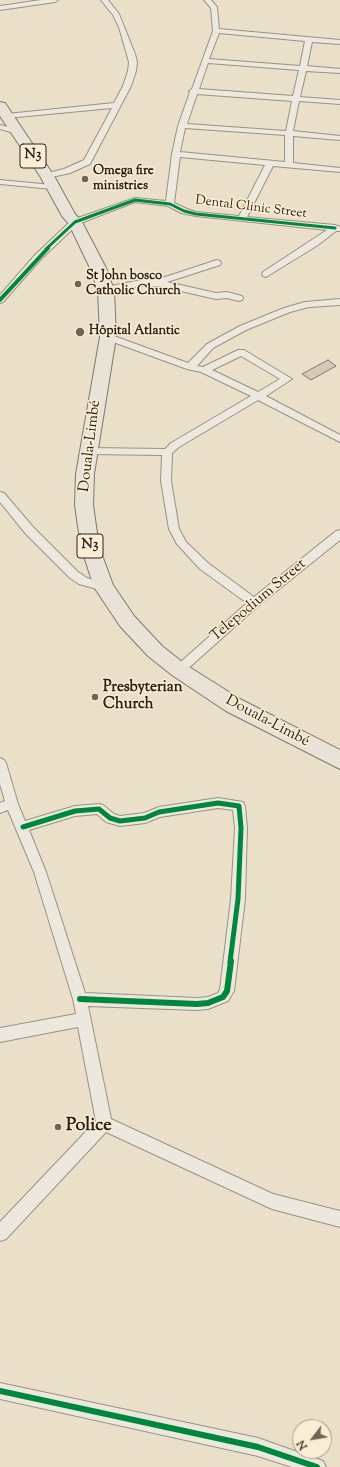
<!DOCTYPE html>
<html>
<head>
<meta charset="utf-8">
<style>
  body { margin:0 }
  #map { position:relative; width:340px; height:1467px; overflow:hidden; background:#eadfc9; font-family:"Sorts Mill Goudy",serif }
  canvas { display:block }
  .north { position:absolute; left:292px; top:1419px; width:40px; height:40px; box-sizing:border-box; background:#faedd3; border:1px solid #a89b89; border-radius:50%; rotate:239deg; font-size:11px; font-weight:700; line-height:16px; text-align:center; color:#2e2119 }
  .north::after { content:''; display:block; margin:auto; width:14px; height:18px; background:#706457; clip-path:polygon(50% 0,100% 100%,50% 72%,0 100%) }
</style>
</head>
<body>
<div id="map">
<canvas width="340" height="1467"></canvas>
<div class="north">N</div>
</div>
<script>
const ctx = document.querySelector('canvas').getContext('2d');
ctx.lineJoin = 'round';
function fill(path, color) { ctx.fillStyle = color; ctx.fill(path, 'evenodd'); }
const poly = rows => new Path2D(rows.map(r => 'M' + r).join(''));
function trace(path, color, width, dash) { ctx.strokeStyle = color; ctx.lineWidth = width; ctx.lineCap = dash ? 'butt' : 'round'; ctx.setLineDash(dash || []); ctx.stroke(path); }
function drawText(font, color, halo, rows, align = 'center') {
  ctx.font = font + ' "Sorts Mill Goudy",serif'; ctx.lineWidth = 3; ctx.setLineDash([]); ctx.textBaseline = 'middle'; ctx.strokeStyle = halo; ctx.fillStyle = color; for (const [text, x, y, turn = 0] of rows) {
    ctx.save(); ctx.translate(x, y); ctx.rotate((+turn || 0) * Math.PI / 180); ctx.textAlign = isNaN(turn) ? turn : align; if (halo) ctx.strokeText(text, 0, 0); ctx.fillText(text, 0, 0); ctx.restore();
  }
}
const building = poly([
  [328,360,336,366,311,380,302,374,328,360]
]);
const minor = poly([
  [41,0,58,0,55,2,0,10,0,6,41,0],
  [101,0,108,0,119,14,135,54,137,62,136,71,131,86,90,164,70,173,47,178,44,178,44,174,64,169,84,160,112,108,7,118,3,116,7,114,114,103,123,86,128,71,129,62,119,27,113,15,101,0],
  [204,0,211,0,217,7,219,29,340,40,340,44,312,42,307,66,340,69,340,73,306,71,300,97,340,100,340,104,299,101,293,131,340,136,340,140,293,136,293,163,340,168,340,172,273,166,247,217,335,225,340,227,340,231,336,231,318,245,266,277,263,276,262,274,263,272,327,230,196,216,181,213,168,206,135,202,78,224,41,259,3,302,0,303,0,295,35,255,72,220,135,198,166,201,172,154,178,126,190,92,189,91,192,89,213,31,211,8,204,0],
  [219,33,305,41,300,66,209,59,219,33],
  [208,63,299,70,293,96,199,89,208,63],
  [197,94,292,101,286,131,187,124,197,94],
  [185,128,285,135,285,162,180,152,185,128],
  [180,157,265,165,239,216,196,212,187,209,174,203,180,157],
  [0,125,21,130,22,132,18,134,0,129,0,125],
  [0,180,52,185,56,187,52,189,0,184,0,180],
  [217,260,220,261,221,263,220,265,167,282,216,293,227,292,242,296,243,298,242,300,239,301,227,298,216,299,158,286,141,286,106,293,102,290,106,287,141,280,156,280,217,260],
  [340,299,340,305,309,307,290,312,246,330,213,348,197,366,203,367,238,350,244,350,292,379,266,396,340,435,340,442,258,400,179,447,172,453,171,481,179,529,186,542,208,563,254,597,336,531,340,530,340,540,258,606,183,673,179,674,175,673,173,670,175,667,247,603,200,569,177,544,169,529,161,481,162,455,89,454,84,451,89,448,165,449,171,443,251,396,201,372,187,369,105,339,103,337,105,335,111,335,188,363,207,344,240,326,284,308,305,302,340,299],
  [241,356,280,379,258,392,212,370,241,356],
  [0,492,4,493,33,527,78,572,87,578,108,584,109,587,108,590,104,591,79,584,70,578,25,533,0,502,0,492],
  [0,758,4,760,6,763,18,804,25,821,75,806,99,804,103,805,114,814,120,816,144,813,159,807,218,798,243,802,245,806,247,828,245,899,234,991,228,1001,208,1009,197,1010,88,1006,111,1119,273,1194,340,1211,340,1227,272,1209,106,1132,6,1239,0,1241,0,1222,96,1121,78,1027,0,1042,0,1028,76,1014,73,999,34,872,8,810,0,813,0,803,5,801,0,784,0,758],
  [218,808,233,810,235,828,231,899,220,989,218,993,208,997,197,998,85,993,46,872,29,830,75,816,97,814,106,822,120,826,145,823,160,817,218,808],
  [0,1383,258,1438,323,1461,326,1467,292,1467,258,1456,0,1399,0,1383]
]);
const trunk = poly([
  [0,102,5,103,7,106,54,176,75,214,82,222,106,268,114,290,116,337,94,474,93,505,99,547,113,585,134,616,162,646,186,665,240,699,340,750,340,769,226,711,172,675,148,656,120,626,94,587,81,547,75,505,76,474,100,337,98,290,90,268,69,224,62,216,40,176,0,116,0,102]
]);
const cyclewayFar3 = poly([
  [46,249,75,222,135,200,170,204,184,211,196,214,335,228]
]);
const cyclewayFar2 = poly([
  [0,300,48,248]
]);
const cyclewayFar1 = poly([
  [23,827,75,811,99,809,110,818,120,821,145,818,159,812,218,803,239,806,241,828,238,899,230,962]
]);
const cycleway = poly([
  [80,999,197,1004,208,1003,223,997,227,991,231,961],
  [0,1391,258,1447,317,1467]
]);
const markers = [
  [85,179,4,"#706457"],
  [78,284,4,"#706457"],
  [80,332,5,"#706457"],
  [95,697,4,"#706457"],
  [58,1127,4,"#706457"]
];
const farPoinames = [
  ["Omega fire",93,172],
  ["ministries",93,187],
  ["St John bosco",86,277],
  ["Catholic Church",86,292],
  ["Hôpital Atlantic",89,332]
];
const farStreetnames = [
  ["Dental Clinic Street",251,208,7]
];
const shields = [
  [33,156,26],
  [90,546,26]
];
const shieldNames = [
  ["N3",33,156],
  ["N3",90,546]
];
const streetNames = [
  ["Douala-Limbé",91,446,-83],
  ["Telepodium Street",259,601,-40],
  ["Douala-Limbé",267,722,28]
];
const poiNames = [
  ["Presbyterian",103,688],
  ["Church",103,705]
];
const nearPoinames = [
  ["Police",66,1127]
];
fill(building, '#d9c8ba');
trace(building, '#7f786c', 1);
trace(minor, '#999184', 2);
trace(trunk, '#7f786c', 2);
fill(minor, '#ede8dd');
fill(trunk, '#e9e3d7');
trace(cyclewayFar3, '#00873e', 3);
trace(cyclewayFar2, '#00873e', 4);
trace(cyclewayFar1, '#00873e', 5);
trace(cycleway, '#00873e', 6);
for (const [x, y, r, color] of markers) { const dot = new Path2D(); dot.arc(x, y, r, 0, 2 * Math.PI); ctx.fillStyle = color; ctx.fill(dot); trace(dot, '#faedd3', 1.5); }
drawText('bold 13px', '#2e2119', '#faedd3', farPoinames, 'left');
drawText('13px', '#2e2119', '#faedd3', farStreetnames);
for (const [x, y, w] of shields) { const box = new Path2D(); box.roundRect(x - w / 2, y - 12, w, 24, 3); ctx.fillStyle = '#faedd3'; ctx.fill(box); trace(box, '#2e2119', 1); }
drawText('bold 14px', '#2e2119', null, shieldNames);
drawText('15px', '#2e2119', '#faedd3', streetNames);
drawText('bold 15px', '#2e2119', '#faedd3', poiNames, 'left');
drawText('bold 18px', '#2e2119', '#faedd3', nearPoinames, 'left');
</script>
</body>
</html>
